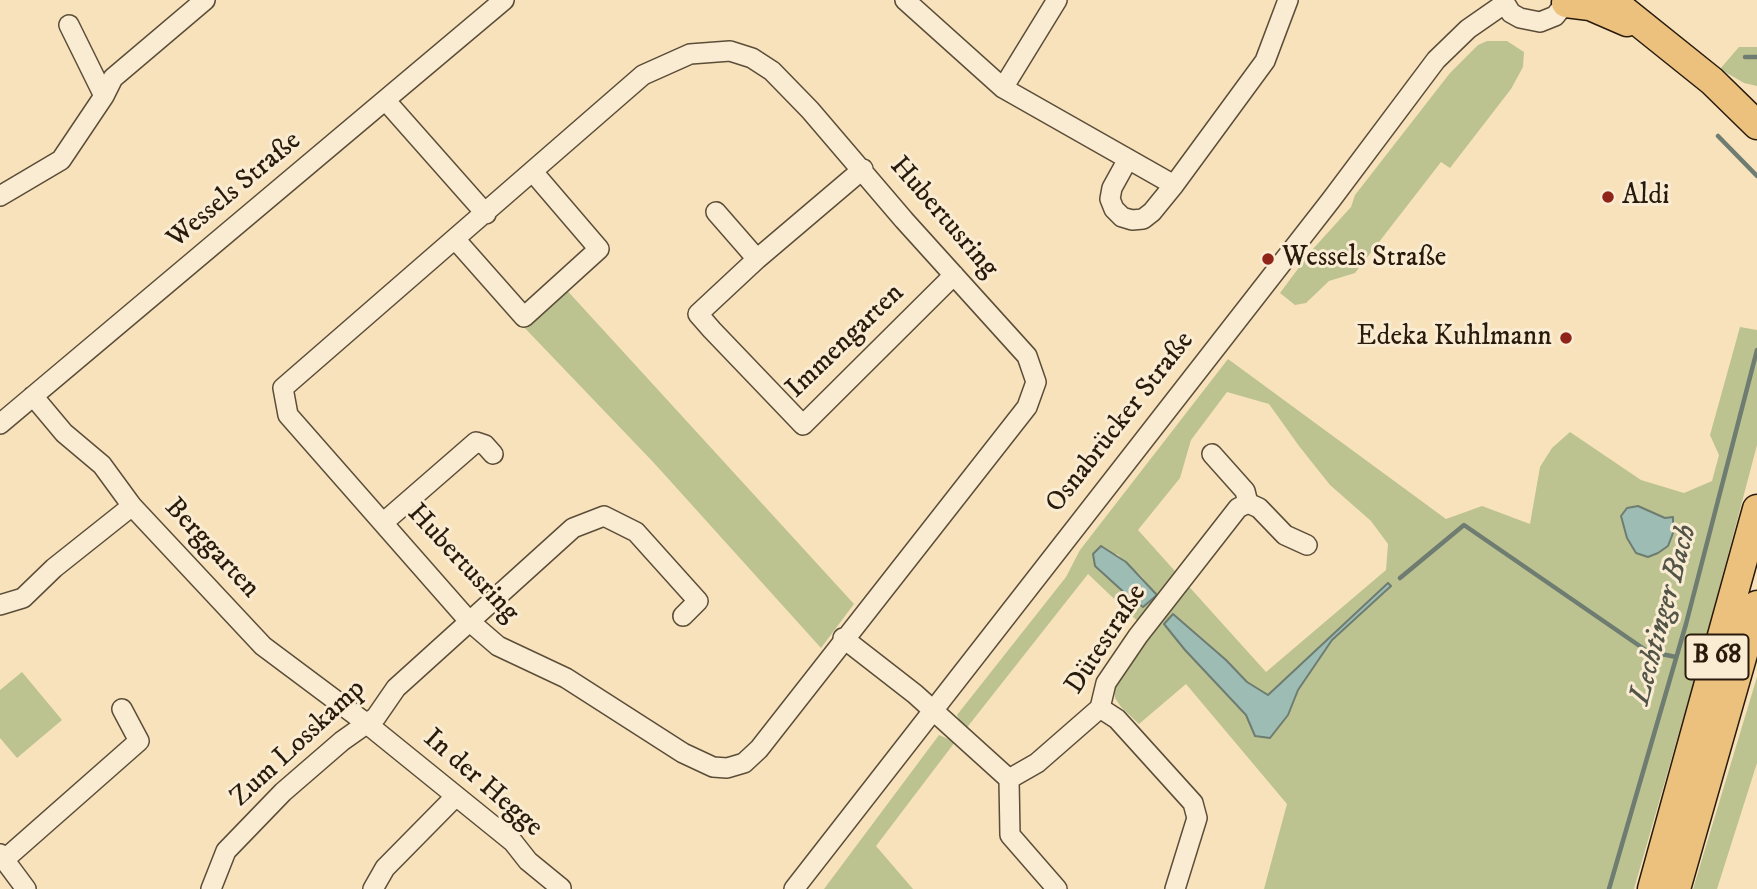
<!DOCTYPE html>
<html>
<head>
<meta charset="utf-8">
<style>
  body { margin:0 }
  canvas { display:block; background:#f7e2bc }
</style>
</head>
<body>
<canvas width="1757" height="889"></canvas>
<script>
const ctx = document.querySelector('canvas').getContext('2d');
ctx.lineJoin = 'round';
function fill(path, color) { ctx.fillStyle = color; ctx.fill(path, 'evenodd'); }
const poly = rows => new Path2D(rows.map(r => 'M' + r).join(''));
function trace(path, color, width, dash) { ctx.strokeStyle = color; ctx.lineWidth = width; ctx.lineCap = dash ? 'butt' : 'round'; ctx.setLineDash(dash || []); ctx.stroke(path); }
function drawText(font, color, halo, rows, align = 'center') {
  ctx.font = font + ' "IM FELL DW Pica",serif'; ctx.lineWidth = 6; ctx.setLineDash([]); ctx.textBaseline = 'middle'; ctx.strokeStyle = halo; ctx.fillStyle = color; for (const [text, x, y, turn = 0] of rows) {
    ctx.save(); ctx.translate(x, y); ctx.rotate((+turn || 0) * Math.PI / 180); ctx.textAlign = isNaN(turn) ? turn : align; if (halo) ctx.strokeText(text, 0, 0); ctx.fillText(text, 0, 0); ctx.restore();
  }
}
const green = poly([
  [1487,41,1507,41,1524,52,1523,67,1511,89,1450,168,1441,162,1355,273,1329,281,1306,303,1295,305,1280,293,1312,250,1351,207,1355,195,1450,73,1478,45],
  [1739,47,1757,47,1757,86,1744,83,1720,69],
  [563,286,854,604,821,648,654,463,520,323],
  [1740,327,1757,330,1757,445,1705,642,1634,889,1264,889,1287,804,1186,684,1139,724,1121,707,1115,698,1114,684,1149,632,1088,574,965,730,957,715,1066,577,1080,550,1228,359,1446,519,1482,506,1530,524,1540,467,1552,448,1570,432,1641,480,1684,493,1712,481,1719,455,1710,435],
  [1227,392,1269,404,1299,446,1330,485,1371,521,1388,544,1386,570,1266,672,1138,530,1180,478,1191,440],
  [1117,554,1142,577,1157,595,1143,607,1095,566],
  [1388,584,1390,587,1332,640,1298,690,1288,715,1255,736,1246,715,1185,650,1165,624,1174,614,1226,660,1247,682,1268,695],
  [22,672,62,720,17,758,0,738,0,690],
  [1757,677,1757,763,1717,889,1693,889],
  [939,735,955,742,876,846,913,889,824,889]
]);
const water = poly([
  [1638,506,1665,518,1673,517,1673,533,1668,546,1658,553,1648,557,1636,553,1627,538,1621,516,1627,508,1638,506],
  [1101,546,1126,562,1157,595,1143,607,1128,596,1095,566,1093,554,1101,546],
  [1388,583,1391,586,1332,640,1298,690,1288,715,1270,738,1255,736,1246,715,1185,650,1164,624,1173,614,1226,660,1247,682,1268,695,1388,583]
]);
const stream = poly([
  [1745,57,1757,57],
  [1718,136,1757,176],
  [1400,578,1464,525,1647,651,1676,657],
  [1609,889,1686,624,1757,350]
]);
const minor = poly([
  [905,0,1003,88,1174,185],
  [1503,0,1511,13,1520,18,1540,22,1555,16,1568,0],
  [69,25,104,96],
  [730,51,752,58,772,71,810,110,904,220,1027,356,1036,382,1027,407,759,749,744,763,727,768,713,767,683,753,566,678,498,646,469,621,288,415,283,388,643,75,690,54,730,51],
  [1003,88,1057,0],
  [386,101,486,214],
  [1128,159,1112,188,1110,199,1114,209,1122,217,1132,220,1143,219,1152,212,1174,185,1265,61,1288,0],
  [863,169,757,259,698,314,712,330,803,425,954,275],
  [0,196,61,160,104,96,113,78,205,0],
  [716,212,757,259],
  [455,239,524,317,599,249,533,172],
  [33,396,64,433,102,465,132,506,263,646,366,723,513,842,528,861,561,888],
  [0,424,504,0],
  [1212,454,1245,491,1248,503],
  [384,522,476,442,485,445,493,454],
  [0,605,23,598,54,568,132,506],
  [843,638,915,694,1009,779,1037,763,1100,708,1106,683,1138,636,1238,508,1248,503,1259,508,1285,535,1307,545],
  [1100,708,1117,719,1193,803,1197,818,1175,889],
  [1009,779,1010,835,1057,889],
  [0,854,26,889],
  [5,859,139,741,122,709],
  [211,889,226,851,283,792,342,741,376,717,396,688,573,528,604,516,636,532,698,601,683,616],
  [373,889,385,868,455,797],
  [794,889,1331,200,1436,60,1468,29,1504,4]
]);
const highway = poly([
  [1611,0,1712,81,1757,125],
  [1566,3,1590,6,1627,22],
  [1652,889,1757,509],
  [1676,889,1757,605]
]);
const markers = [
  [1608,197,7,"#8f2418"],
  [1268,259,7,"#8f2418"],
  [1566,338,7,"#8f2418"]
];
const shields = [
  [1717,657,63]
];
const shieldNames = [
  ["B 68",1717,657]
];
const streetNames = [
  ["Wessels Straße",235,191,-40],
  ["Hubertusring",943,218,49],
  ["Immengarten",846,342,-44],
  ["Osnabrücker Straße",1121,423,-52],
  ["Berggarten",211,549,47],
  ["Hubertusring",462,564,47],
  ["Dütestraße",1107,640,-57],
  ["Zum Losskamp",299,744,-43],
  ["In der Hegge",482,784,41]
];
const poiNames = [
  ["Aldi",1622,197],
  ["Wessels Straße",1282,259],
  ["Edeka Kuhlmann",1552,338,"right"]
];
const waterNames = [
  ["Lechtinger Bach",1665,615,-75]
];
fill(green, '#bcc391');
fill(water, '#9dbdb4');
trace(water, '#6e7c71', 2);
trace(stream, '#6e7c71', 4.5);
trace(minor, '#5c4d38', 22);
trace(highway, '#281b0c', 31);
trace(minor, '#faecd3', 19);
trace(highway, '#ecc17e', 28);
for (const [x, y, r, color] of markers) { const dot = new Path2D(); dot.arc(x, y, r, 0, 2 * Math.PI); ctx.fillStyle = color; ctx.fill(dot); trace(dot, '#faecd3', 2.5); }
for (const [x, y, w] of shields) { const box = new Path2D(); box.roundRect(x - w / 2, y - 22.5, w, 45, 5); ctx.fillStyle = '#faecd3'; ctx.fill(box); trace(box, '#281b0c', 2); }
drawText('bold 26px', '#281b0c', null, shieldNames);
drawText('28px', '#281b0c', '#faecd3', streetNames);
drawText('28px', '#281b0c', '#faecd3', poiNames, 'left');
drawText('italic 30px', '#515447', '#faecd3', waterNames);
</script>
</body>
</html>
